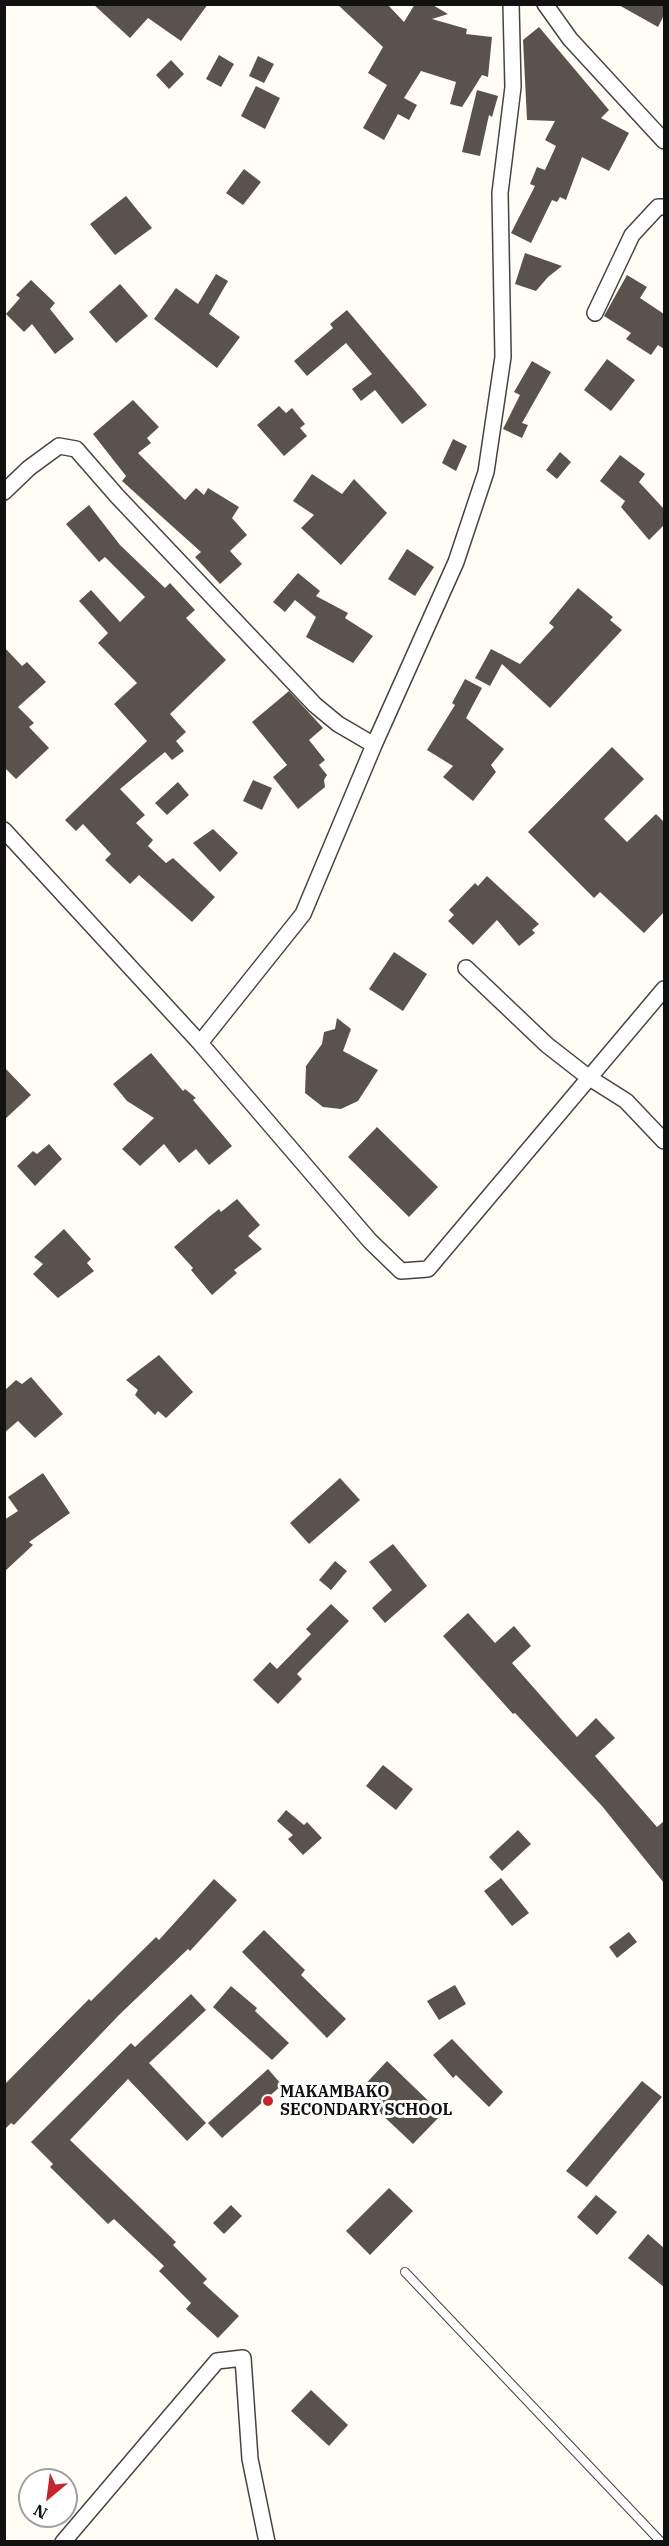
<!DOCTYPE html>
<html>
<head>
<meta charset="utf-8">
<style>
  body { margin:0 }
  #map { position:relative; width:669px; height:2546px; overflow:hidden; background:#fffdf5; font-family:"IBM Plex Serif",serif }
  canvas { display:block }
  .frame { position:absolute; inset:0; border:6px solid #111; pointer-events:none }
  .north { position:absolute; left:18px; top:2468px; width:60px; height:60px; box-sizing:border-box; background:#fff; border:2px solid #a0a0a0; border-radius:50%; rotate:209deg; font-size:16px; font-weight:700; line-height:24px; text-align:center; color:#111 }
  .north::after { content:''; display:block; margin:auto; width:21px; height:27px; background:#c4262e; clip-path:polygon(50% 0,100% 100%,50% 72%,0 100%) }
</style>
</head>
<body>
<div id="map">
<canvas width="669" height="2546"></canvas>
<div class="frame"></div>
<div class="north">N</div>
</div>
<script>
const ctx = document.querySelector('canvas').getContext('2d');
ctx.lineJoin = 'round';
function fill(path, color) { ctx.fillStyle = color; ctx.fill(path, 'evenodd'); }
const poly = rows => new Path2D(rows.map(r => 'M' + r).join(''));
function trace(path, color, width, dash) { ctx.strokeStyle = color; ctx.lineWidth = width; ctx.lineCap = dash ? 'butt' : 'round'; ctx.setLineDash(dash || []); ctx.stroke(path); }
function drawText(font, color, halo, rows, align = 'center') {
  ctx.font = font + ' "IBM Plex Serif",serif'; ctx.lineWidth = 6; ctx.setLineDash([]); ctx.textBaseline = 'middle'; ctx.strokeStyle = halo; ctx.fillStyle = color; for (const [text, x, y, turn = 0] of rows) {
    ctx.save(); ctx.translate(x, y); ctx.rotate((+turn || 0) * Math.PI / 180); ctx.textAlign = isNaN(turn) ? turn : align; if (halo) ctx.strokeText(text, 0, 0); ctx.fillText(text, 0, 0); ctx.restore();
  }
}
const building = poly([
  [93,4,208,4,181,41,148,18,130,38],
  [337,4,387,4,404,22,415,4,431,4,448,14,432,19,467,29,466,34,492,37,488,77,482,75,462,107,450,104,456,82,421,71,404,98,417,105,409,120,398,114,384,140,363,128,387,85,368,73,383,47],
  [617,4,664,4,664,15,658,27],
  [539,27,609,110,601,118,629,133,609,171,582,157,566,200,560,197,557,202,552,200,531,243,511,233,535,186,530,184,537,167,545,170,556,146,545,140,555,121,527,120,523,40],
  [219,55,234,64,221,87,206,79],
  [258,56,274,64,264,83,249,76],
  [171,60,184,74,169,89,156,75],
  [256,86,280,98,265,129,241,116],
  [477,90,498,96,492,117,489,115,480,156,462,152],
  [244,169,261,182,243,205,226,193],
  [126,196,152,228,115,255,90,224],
  [525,253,562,266,548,277,536,291,515,284],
  [216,274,228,281,209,314,240,337,217,368,154,319,176,288,198,304],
  [627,275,647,287,640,298,664,314,664,349,658,345,651,355,626,339,631,333,604,316],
  [31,280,55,303,50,309,74,339,55,354,32,324,24,332,6,314,20,298,16,295],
  [120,284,148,316,116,343,89,312],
  [347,310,427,405,402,424,375,390,361,401,352,389,372,374,346,343,307,376,294,361,333,328,330,324],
  [607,359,635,380,611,411,584,390],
  [532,361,551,372,522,423,528,425,522,438,503,429,520,395,514,392],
  [133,400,159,427,147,438,151,443,138,453,185,500,196,488,204,495,208,488,239,507,232,518,247,535,230,551,242,564,220,584,195,557,201,552,122,481,126,476,93,434],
  [279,406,286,413,292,408,305,424,300,428,307,436,284,456,257,425],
  [453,439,467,446,456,471,442,463],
  [560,452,571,462,557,479,546,470],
  [620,455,645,474,639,482,664,509,664,525,649,540,621,507,625,501,600,481],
  [312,474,342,494,354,479,387,513,341,565,301,528,314,515,293,501],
  [89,505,120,545,165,588,170,583,195,610,186,618,226,660,170,714,186,732,176,741,184,751,172,760,165,752,120,789,145,815,136,823,153,840,148,846,166,863,173,858,215,897,192,922,139,875,130,884,105,860,111,854,83,824,76,831,65,820,147,741,114,704,137,683,98,643,108,633,79,601,91,590,120,622,145,597,105,557,99,562,66,524],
  [407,549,434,567,415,596,388,579],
  [298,573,320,591,316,596,348,613,345,618,373,636,353,663,306,637,316,617,295,600,285,612,273,602],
  [578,588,613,617,610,620,622,630,550,708,502,664,490,686,475,678,491,649,520,664,554,627,549,623],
  [4,647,22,666,27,662,46,682,18,707,34,723,29,727,49,748,16,779,4,767],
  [465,679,482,688,466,718,504,749,491,765,496,772,473,801,443,777,453,766,427,750,455,705,452,703],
  [289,691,323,728,309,740,325,760,319,765,327,775,324,780,325,787,298,809,273,777,287,765,252,722],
  [612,747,644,779,604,819,627,842,656,814,664,822,664,912,644,933,600,892,594,898,528,832],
  [253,780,272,788,262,810,243,801],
  [178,782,189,795,167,815,155,803],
  [213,829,238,853,220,872,193,843],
  [487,876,539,924,532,930,535,933,519,946,497,920,473,945,448,921,454,915,449,910,475,883,478,886],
  [394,952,427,974,403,1011,369,989],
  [337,1018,351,1029,343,1051,378,1070,358,1101,341,1109,323,1107,305,1093,306,1066,322,1044,324,1032,335,1029],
  [151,1053,183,1091,185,1089,196,1098,193,1100,232,1146,209,1165,196,1149,179,1163,164,1144,140,1166,122,1149,154,1118,127,1101,113,1084],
  [4,1067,31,1095,4,1120],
  [377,1127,438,1187,409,1217,348,1157],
  [49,1144,62,1159,35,1186,17,1166,33,1151,37,1154],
  [237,1199,260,1225,248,1236,262,1249,234,1270,237,1273,212,1295,191,1270,193,1268,174,1247,209,1217,219,1209,221,1212],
  [64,1229,91,1259,87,1263,94,1271,58,1298,33,1274,43,1264,34,1257],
  [159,1355,193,1392,166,1418,158,1411,155,1415,135,1395,138,1390,126,1380],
  [31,1377,63,1414,35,1438,18,1421,4,1433,4,1391,16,1380,22,1384],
  [43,1473,70,1513,29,1542,33,1545,4,1572,4,1520,18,1511,8,1497],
  [340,1478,360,1500,309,1544,290,1523],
  [393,1544,427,1586,385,1623,372,1608,392,1590,369,1562],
  [335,1561,347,1571,331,1590,319,1580],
  [331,1604,349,1621,297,1674,302,1679,278,1704,253,1680,270,1662,277,1669,311,1634,306,1629],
  [468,1613,495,1643,514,1626,531,1646,512,1663,577,1737,596,1718,615,1738,595,1756,657,1827,664,1821,664,1883,602,1806,515,1713,513,1714,443,1636],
  [383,1765,413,1789,396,1810,366,1786],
  [286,1810,304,1825,307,1822,322,1838,303,1855,288,1839,293,1835,277,1821],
  [518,1830,531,1844,502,1871,489,1857],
  [501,1878,529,1913,512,1926,484,1891],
  [214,1879,237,1900,190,1951,188,1949,119,2015,14,2125,11,2123,4,2130,4,2085,89,1999,91,2001,156,1937,159,1940],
  [264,1930,305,1970,301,1975,346,2019,327,2038,242,1952],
  [629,1932,637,1942,617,1958,609,1947],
  [455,1985,466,2004,439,2020,427,2001],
  [231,1986,257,2008,255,2011,289,2043,272,2060,213,2007],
  [191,1994,206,2010,149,2063,206,2123,187,2141,128,2079,70,2140,176,2242,173,2245,207,2279,203,2283,239,2316,218,2338,186,2309,191,2303,159,2271,164,2266,114,2219,108,2224,50,2167,53,2164,31,2142,131,2043,135,2047],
  [452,2039,503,2092,489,2107,456,2075,453,2078,433,2055],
  [387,2061,442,2114,413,2144,358,2092],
  [268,2069,282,2085,222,2138,208,2123],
  [642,2081,662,2097,587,2187,566,2171],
  [389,2188,413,2211,370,2255,346,2231],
  [596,2195,617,2212,597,2235,577,2217],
  [231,2205,242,2216,224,2234,213,2223],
  [648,2234,664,2248,664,2287,628,2258],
  [311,2390,348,2425,329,2446,291,2411]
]);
const lane = poly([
  [405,2272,661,2542]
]);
const street = poly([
  [545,4,570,39,664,141],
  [595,313,632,235,658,207,664,207],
  [4,492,29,468,59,446,76,449,117,496,315,705,338,724,374,745,456,562,486,472,503,357,500,193,513,87,511,4],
  [4,830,200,1043,370,1241,401,1271,428,1269,664,989],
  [466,968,547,1045,588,1077,626,1101,664,1141],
  [200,1043,303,914,374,745],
  [63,2542,217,2361,243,2358,250,2459,267,2542]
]);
const markers = [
  [268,2101,6,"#c4262e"]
];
const poiNames = [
  ["MAKAMBAKO",280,2092],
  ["SECONDARY SCHOOL",280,2110]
];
fill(building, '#5a524d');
trace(lane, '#444', 10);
trace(street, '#444', 18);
trace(lane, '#fff', 8);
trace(street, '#fff', 15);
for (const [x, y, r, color] of markers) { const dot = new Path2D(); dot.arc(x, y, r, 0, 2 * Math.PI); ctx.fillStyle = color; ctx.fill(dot); trace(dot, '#fff', 2); }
drawText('bold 16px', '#111', '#fff', poiNames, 'left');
</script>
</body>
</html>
